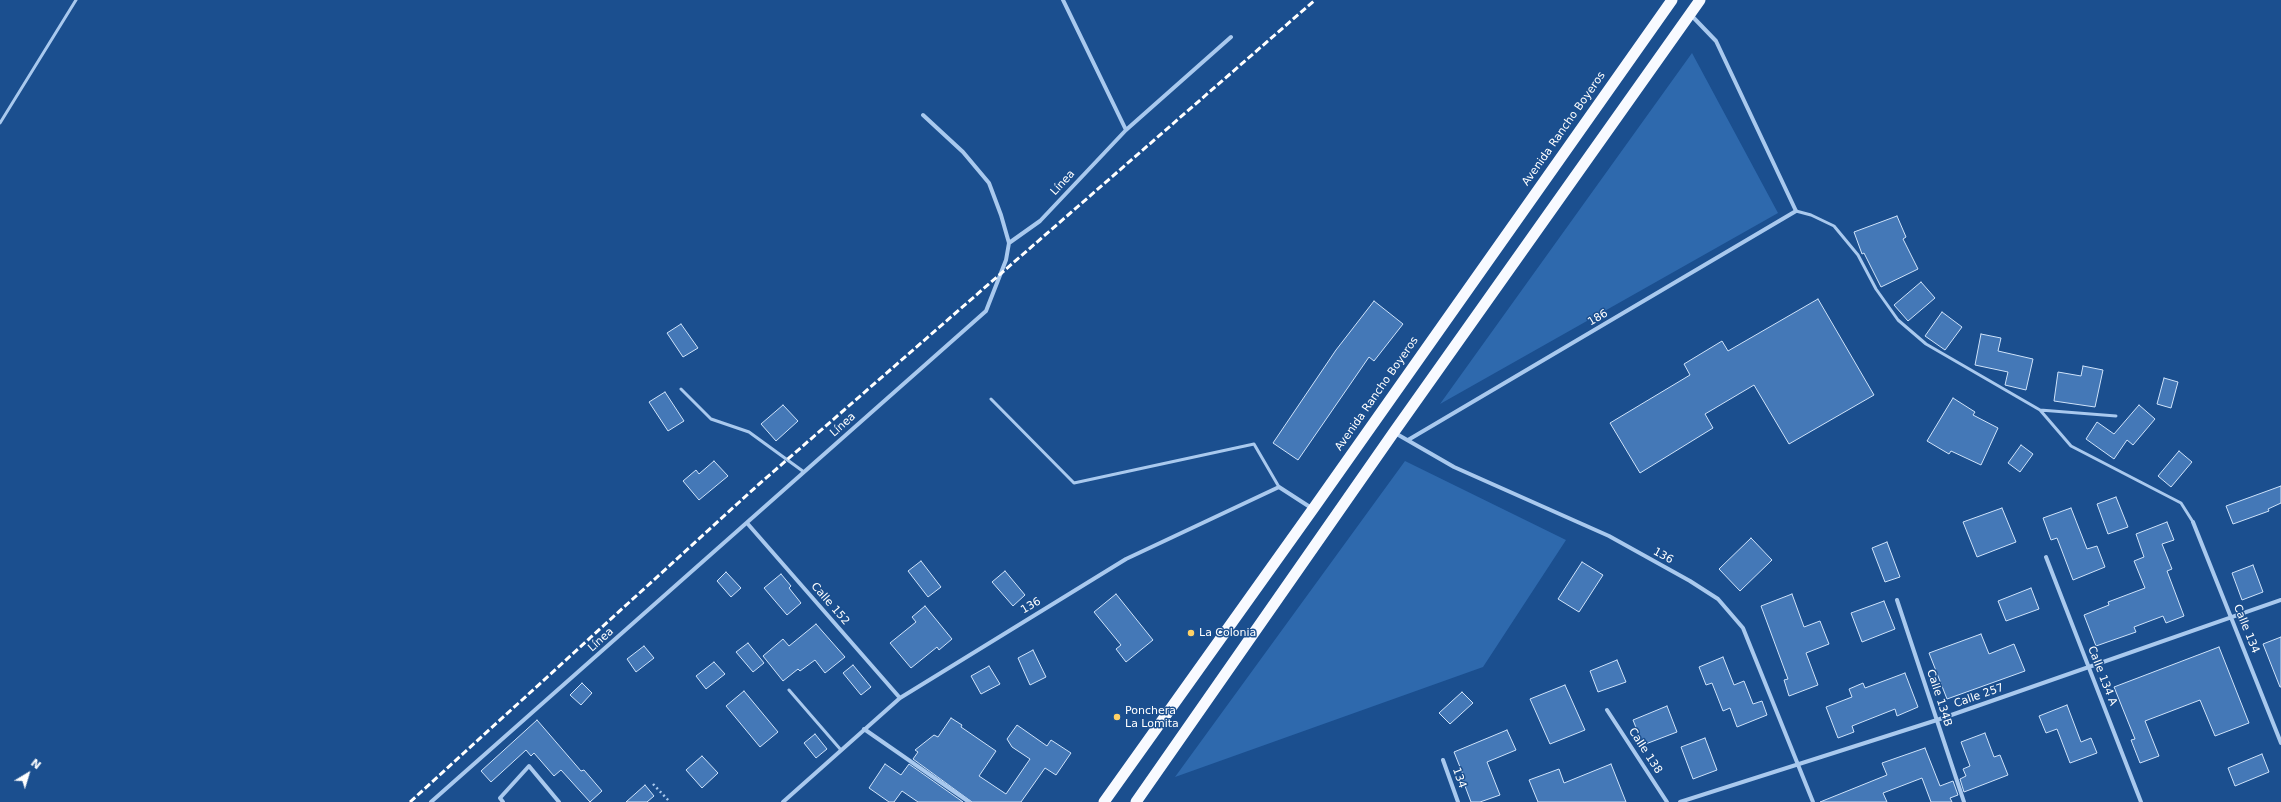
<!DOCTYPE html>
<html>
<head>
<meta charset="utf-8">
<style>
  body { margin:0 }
  #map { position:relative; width:2281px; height:802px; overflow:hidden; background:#1b4f8f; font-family:"DejaVu Sans",sans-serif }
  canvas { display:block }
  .north { position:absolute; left:8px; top:754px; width:40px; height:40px; -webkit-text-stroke:3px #1b4f8f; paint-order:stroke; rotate:38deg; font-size:11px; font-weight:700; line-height:16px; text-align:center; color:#fff }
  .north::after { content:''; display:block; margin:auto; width:14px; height:18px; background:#fff; clip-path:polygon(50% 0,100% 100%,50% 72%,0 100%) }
</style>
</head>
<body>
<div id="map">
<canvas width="2281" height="802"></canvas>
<div class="north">N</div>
</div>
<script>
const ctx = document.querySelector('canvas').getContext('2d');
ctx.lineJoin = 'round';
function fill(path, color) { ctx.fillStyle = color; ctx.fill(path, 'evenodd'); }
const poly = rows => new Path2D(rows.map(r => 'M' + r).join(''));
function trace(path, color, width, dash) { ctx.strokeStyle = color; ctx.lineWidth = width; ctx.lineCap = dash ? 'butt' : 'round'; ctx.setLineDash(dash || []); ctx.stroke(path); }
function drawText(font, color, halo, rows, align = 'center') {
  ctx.font = font + ' "DejaVu Sans",sans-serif'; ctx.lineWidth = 3; ctx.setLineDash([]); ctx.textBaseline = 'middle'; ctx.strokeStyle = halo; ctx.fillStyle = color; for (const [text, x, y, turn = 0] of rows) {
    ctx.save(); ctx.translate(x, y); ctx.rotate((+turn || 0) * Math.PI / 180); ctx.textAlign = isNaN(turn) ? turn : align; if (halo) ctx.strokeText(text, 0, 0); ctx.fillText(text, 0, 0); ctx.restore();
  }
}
const green = poly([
  [1692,53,1778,213,1440,404],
  [1405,461,1566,540,1483,667,1175,777]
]);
const building = poly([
  [1897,216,1906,237,1903,239,1918,269,1881,287,1864,253,1862,254,1854,232,1897,216],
  [1921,282,1935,298,1908,321,1894,305,1921,282],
  [1818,299,1874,395,1789,444,1754,385,1705,414,1713,428,1640,473,1610,423,1690,375,1684,364,1722,341,1728,351,1818,299],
  [1374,301,1403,324,1374,361,1369,357,1298,460,1273,443,1336,350,1374,301],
  [1942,312,1962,327,1945,350,1925,336,1942,312],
  [681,324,698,348,683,357,667,333,681,324],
  [1981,334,2001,338,1998,351,2033,359,2026,390,2005,385,2008,372,1975,365,1981,334],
  [2083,366,2103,370,2095,407,2054,401,2058,372,2081,376,2083,366],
  [2164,378,2178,382,2171,408,2157,404,2164,378],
  [665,392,684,421,668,431,649,402,665,392],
  [1953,398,1975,412,1973,415,1998,428,1981,465,1951,451,1949,454,1927,441,1953,398],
  [783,405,798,421,776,441,761,424,783,405],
  [2139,405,2155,419,2133,445,2127,440,2114,459,2086,439,2097,422,2114,434,2139,405],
  [2021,445,2033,454,2020,472,2008,463,2021,445],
  [2179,451,2192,462,2171,487,2158,476,2179,451],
  [714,461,728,476,699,500,683,481,696,470,699,474,714,461],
  [2281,486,2281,503,2268,509,2269,511,2233,524,2226,506,2281,486],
  [2116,497,2128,527,2108,534,2097,504,2116,497],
  [2002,508,2016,542,1977,557,1963,522,2002,508],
  [2071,508,2087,549,2097,546,2105,567,2073,580,2057,538,2051,540,2043,518,2071,508],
  [2167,522,2174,540,2162,544,2172,569,2167,571,2184,616,2166,623,2163,616,2134,627,2136,632,2096,646,2084,615,2109,605,2108,602,2145,588,2134,561,2144,557,2136,534,2167,522],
  [1751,538,1772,560,1740,591,1719,569,1751,538],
  [1887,542,1900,577,1885,582,1872,548,1887,542],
  [921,561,941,587,928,597,908,571,921,561],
  [1582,562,1603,575,1579,612,1558,599,1582,562],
  [2253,565,2263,592,2242,600,2232,573,2253,565],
  [1005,571,1025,595,1013,606,992,582,1005,571],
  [726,572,741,588,731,597,717,581,726,572],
  [781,574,791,586,789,588,801,603,787,615,764,588,781,574],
  [2031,588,2039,609,2006,621,1998,601,2031,588],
  [1116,594,1153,640,1126,662,1116,649,1121,645,1094,612,1116,594],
  [1792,594,1804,627,1820,621,1829,644,1806,653,1818,685,1789,696,1784,680,1788,679,1761,606,1792,594],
  [1884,601,1895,629,1862,642,1851,613,1884,601],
  [925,606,952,639,939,650,937,647,911,668,890,643,916,622,912,617,925,606],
  [816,624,845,657,825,673,815,660,800,671,798,669,783,681,763,656,783,639,789,646,816,624],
  [1981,634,1989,654,2014,644,2025,671,1947,699,1929,653,1981,634],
  [2281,637,2281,687,2280,687,2263,644,2281,637],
  [748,643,764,663,753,672,736,652,748,643],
  [644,646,654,658,636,672,627,659,644,646],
  [2219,647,2249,723,2215,736,2200,700,2145,721,2159,756,2140,763,2131,740,2135,739,2114,687,2219,647],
  [1033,650,1046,677,1030,685,1018,658,1033,650],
  [1723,657,1734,685,1744,681,1753,704,1762,701,1767,715,1737,727,1730,708,1723,711,1712,683,1706,685,1699,667,1723,657],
  [1617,660,1626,682,1598,692,1590,671,1617,660],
  [714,662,725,674,706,689,696,676,714,662],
  [853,665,871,687,861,695,843,673,853,665],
  [989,666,1000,684,981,694,971,676,989,666],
  [1905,673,1918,707,1897,716,1895,709,1852,726,1854,732,1838,738,1826,707,1852,697,1849,689,1863,683,1865,688,1905,673],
  [582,683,592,693,581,705,570,695,582,683],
  [1565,685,1585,730,1550,744,1530,699,1565,685],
  [744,691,778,732,760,747,726,706,744,691],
  [1462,692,1473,703,1450,724,1439,713,1462,692],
  [2067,705,2081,742,2091,738,2097,753,2070,763,2057,729,2046,733,2039,716,2067,705],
  [1667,706,1677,732,1643,745,1633,720,1667,706],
  [951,718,962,725,961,727,996,751,979,776,1006,794,1030,759,1012,747,1007,739,1017,725,1047,746,1051,740,1071,753,1056,775,1045,768,1021,802,972,802,913,759,918,752,915,750,934,735,938,737,951,718],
  [537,720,581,771,584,770,602,791,590,802,561,770,554,776,534,753,531,756,526,750,491,782,481,771,537,720],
  [1507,730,1516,750,1487,762,1500,795,1480,802,1471,802,1462,778,1464,777,1454,752,1507,730],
  [1985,733,1994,757,2000,755,2008,775,1964,792,1960,779,1966,776,1963,769,1970,766,1961,742,1985,733],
  [815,734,827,749,816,758,804,743,815,734],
  [1705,738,1717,770,1693,779,1681,747,1705,738],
  [1925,748,1940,786,1953,781,1958,795,1950,798,1952,802,1931,802,1922,778,1883,793,1887,802,1820,802,1887,775,1882,763,1925,748],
  [2262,754,2269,772,2235,786,2228,768,2262,754],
  [702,756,718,773,702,788,686,770,702,756],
  [885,764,901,775,909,764,963,802,918,802,902,791,894,802,889,802,869,788,885,764],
  [1611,764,1626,802,1538,802,1529,780,1559,769,1564,783,1611,764],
  [645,785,654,796,647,802,626,802,645,785]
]);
const path = poly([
  [653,784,670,802]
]);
const service = poly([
  [0,123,76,0],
  [1796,211,1811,215,1834,226,1858,255,1876,289,1898,320,1926,344,2040,410,2071,446,2181,503,2193,522],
  [681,389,711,419,749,432,804,472],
  [991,399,1074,483,1254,444,1279,487],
  [2040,410,2116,416],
  [789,690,841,750]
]);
const minor = poly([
  [1063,0,1126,130],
  [1009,243,1040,221,1126,130,1231,37],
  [1395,433,1454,467,1609,536,1690,581,1718,599,1743,628,1813,802],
  [1408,440,1796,211,1716,41,1690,14],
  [2193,522,2281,743],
  [747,523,900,698],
  [2046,557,2141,802],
  [1897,600,1964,802],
  [1607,710,1667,802],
  [864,729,969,802],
  [1443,760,1458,802],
  [431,802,986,311,1006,260,1009,243,1001,215,989,183,963,152,923,115],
  [503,802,500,798,529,766,559,802],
  [783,802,900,698,1126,559,1279,487,1313,509],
  [1680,802,1937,720,2281,600]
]);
const trunk = poly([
  [1104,802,1313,509,1672,0],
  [1136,802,1394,432,1700,0]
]);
const rail = poly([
  [410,802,758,485,1315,0]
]);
const markers = [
  [1191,633,4,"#ffd166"],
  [1117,717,4,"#ffd166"]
];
const streetNames = [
  ["Avenida Rancho Boyeros",1564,129,-55],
  ["Línea",1063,183,-47],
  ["186",1598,318,-31],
  ["Avenida Rancho Boyeros",1377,394,-55],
  ["Línea",843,425,-42],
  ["136",1663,556,29],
  ["Calle 152",830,604,49],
  ["136",1031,606,-31],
  ["Calle 134",2246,629,68],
  ["Línea",601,640,-42],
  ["Calle 134 A",2102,676,69],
  ["Calle 257",1979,696,-19],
  ["Calle 134B",1939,698,72],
  ["Calle 138",1645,751,57],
  ["134",1459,778,70]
];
const poiNames = [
  ["La Colonia",1199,633],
  ["Ponchera",1125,711],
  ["La Lomita",1125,724]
];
fill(green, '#2e69ad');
fill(building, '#4478b7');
trace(building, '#cfe3fa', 1);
trace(path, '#a9c9ee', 2.5, [2, 3]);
trace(service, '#a9c9ee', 3);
trace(minor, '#a9c9ee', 4);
trace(trunk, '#f8faff', 11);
trace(rail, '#fff', 3, [7, 3]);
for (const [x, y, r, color] of markers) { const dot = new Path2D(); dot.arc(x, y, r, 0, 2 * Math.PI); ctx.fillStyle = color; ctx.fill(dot); trace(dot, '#1b4f8f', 1.5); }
drawText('11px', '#fff', '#1b4f8f', streetNames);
drawText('11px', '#fff', '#1b4f8f', poiNames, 'left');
</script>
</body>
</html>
